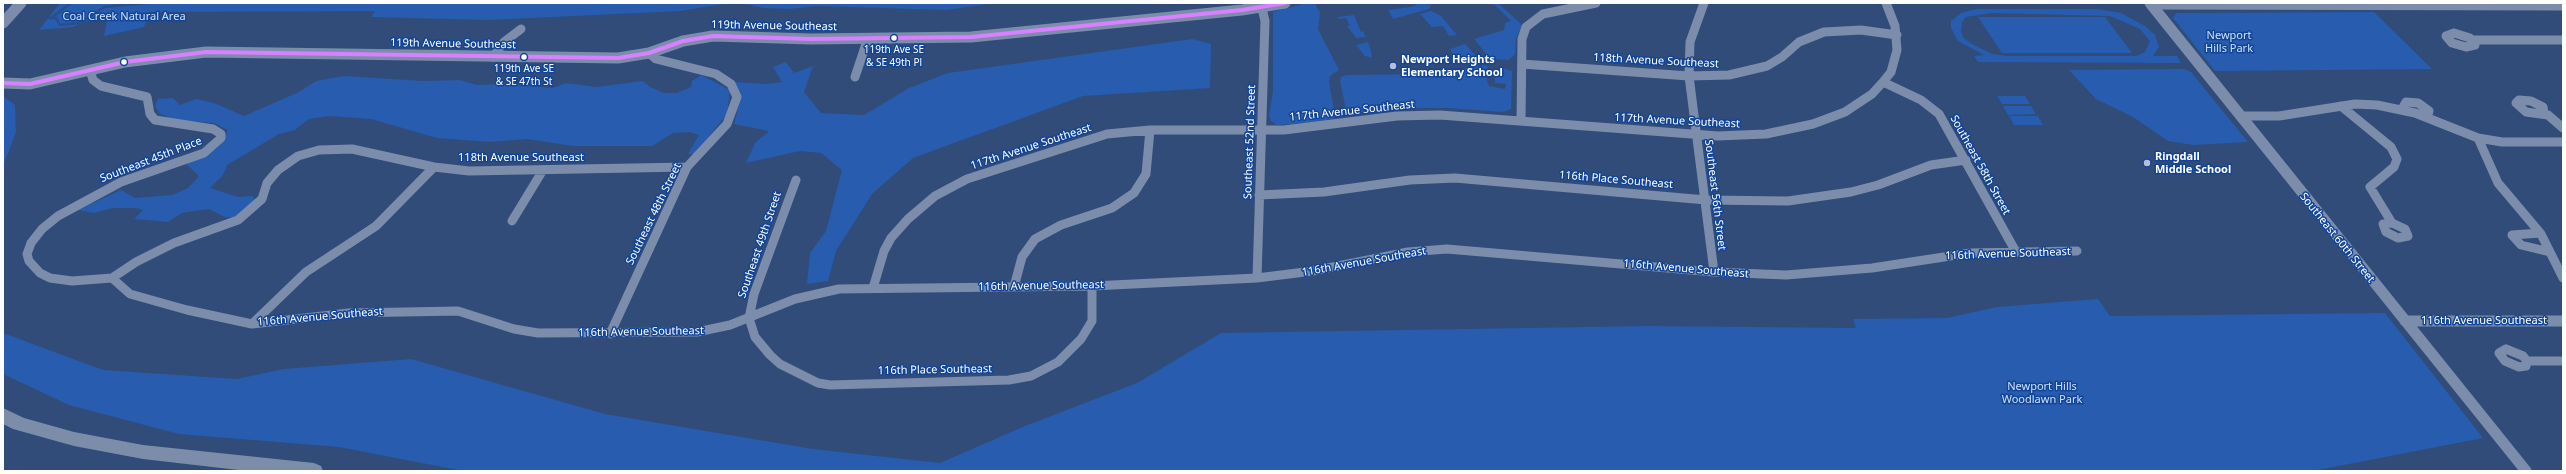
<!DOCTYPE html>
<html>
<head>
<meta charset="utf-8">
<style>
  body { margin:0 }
  #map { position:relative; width:2566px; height:474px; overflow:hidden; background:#314c79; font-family:"Noto Sans",sans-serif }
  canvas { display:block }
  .frame { position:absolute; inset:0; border:4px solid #fff; pointer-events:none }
</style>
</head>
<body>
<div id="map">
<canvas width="2566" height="474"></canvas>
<div class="frame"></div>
</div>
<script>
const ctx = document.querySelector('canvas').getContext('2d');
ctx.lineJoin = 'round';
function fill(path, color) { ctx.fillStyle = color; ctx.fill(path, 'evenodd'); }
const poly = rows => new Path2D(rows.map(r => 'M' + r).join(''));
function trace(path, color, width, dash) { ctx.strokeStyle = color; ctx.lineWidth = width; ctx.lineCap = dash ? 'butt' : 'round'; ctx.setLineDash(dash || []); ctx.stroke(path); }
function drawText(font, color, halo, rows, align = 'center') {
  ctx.font = font + ' "Noto Sans",sans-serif'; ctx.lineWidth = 3; ctx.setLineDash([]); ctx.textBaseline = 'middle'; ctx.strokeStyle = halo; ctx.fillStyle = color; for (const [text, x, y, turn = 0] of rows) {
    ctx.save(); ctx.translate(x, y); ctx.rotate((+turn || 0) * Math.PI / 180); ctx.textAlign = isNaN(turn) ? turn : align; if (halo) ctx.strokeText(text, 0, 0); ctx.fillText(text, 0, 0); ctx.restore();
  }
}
const green = poly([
  [60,3,730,3,680,11,488,20,371,17,375,11,149,12,144,27,104,36,109,12,73,27,39,30],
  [742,3,994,3,947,10,816,6,789,9,763,8],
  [1306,3,1315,4,1320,12,1318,29,1339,70,1330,76,1329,82,1335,116,1333,119,1316,122,1277,125,1271,121,1269,116,1273,91,1273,12],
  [1420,3,1431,5,1429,9,1393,19,1388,10,1411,7],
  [1493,3,1498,3,1522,25,1516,39,1515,54,1509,60,1493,59,1488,56,1474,39,1504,30,1505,23,1511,21],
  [1976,9,2097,9,2121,13,2145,26,2155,35,2159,47,2153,56,2177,56,2181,63,1978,62,1974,56,1984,55,1958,41,1951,28,1951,21,1961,13],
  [1991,13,2110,16,2140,29,2150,41,2145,52,2136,56,2007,56,1992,54,1970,43,1963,37,1961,31,1962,22,1966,17],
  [1431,11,1441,16,1457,35,1449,36,1443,26,1432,27,1420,14],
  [2374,12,2432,69,2215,71,2173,18,2176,13],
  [1354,15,1361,32,1363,31,1366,37,1356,38,1347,26,1350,25,1346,18,1339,19,1338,17],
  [1978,17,2105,17,2132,53,2002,53],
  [1192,39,1211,44,1210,88,1083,96,913,158,872,194,836,251,828,281,807,284,810,253,826,231,842,170,821,153,800,151,746,163,755,143,769,131,734,124,741,96,733,82,767,84,782,82,773,67,786,62,794,73,813,66,804,92,821,113,864,115,909,88,948,73],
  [1368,42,1371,51,1372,58,1365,56,1356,45],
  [1465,44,1478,58,1457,62,1450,49],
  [1487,65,1488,68,1484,71,1489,86,1505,89,1506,84,1495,83,1495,73,1505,74,1502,68,1512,71,1511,109,1503,112,1448,108,1404,108,1355,113,1346,110,1340,81,1341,77,1346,75,1427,74],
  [2184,69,2191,72,2248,142,2193,145,2168,141,2133,117,2096,99,2069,70],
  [701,75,730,90,727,114,695,154,688,154,699,135,690,132,673,133,652,146,573,146,527,139,490,142,437,138,371,119,329,116,309,119,295,130,279,134,227,165,223,175,210,188,238,197,252,196,257,201,235,217,225,217,209,209,182,213,168,222,134,219,143,210,136,208,113,208,94,213,78,210,121,190,135,198,172,195,188,188,199,176,186,164,219,146,228,130,214,123,175,120,160,114,155,106,158,99,173,98,180,105,196,99,214,103,244,116,299,92,316,81,344,76,424,81,460,80,477,85,508,84,553,88,566,83,597,87,643,81,650,87,664,93,677,93,691,87,692,81],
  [3,96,15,105,16,132,3,166],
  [1997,96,2025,96,2030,104,2002,104],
  [2003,106,2031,106,2036,114,2008,115],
  [2009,116,2038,116,2043,125,2014,125],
  [2098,299,2110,316,2385,313,2483,438,2313,471,463,471,339,447,179,434,69,405,3,374,3,333,103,370,237,379,284,369,411,359,605,414,813,449,940,463,1025,426,1137,383,1221,333,1648,326,1856,328,1853,319,1947,318,1997,307]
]);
const stream = poly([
  [50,18,56,18,60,25,80,23,104,7,146,3],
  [51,18,71,3]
]);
const minor = poly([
  [1704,3,1690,42,1689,76,1714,272],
  [1886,3,1895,26,1897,50,1891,72,1883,82,1921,100,1939,114,2016,252],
  [2153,5,2563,6],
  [2454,33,2470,38,2475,45,2466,47,2452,43,2446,36,2454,33],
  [2473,40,2563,40],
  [493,57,504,42,521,29],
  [1522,64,1689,76,1729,75,1767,66,1782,57,1799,42,1824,32,1861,30,1897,35],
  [90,70,93,80,101,86,147,97,150,114,155,120,213,129,221,134,221,138,204,153,121,182,58,216,42,229,31,243,27,254,29,261,40,273,50,278,72,281,112,278,130,294,187,310,252,324,349,313,458,311,514,329,538,333,697,332,730,325,795,299,839,289,1092,286,1257,278,1313,271,1408,252,1447,249,1714,272,1786,275,1872,268,1970,253,2077,251],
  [855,77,868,38],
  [2341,106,2391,147,2397,159,2394,167,2370,187,2392,223],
  [2402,109,2406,102,2418,103,2429,111,2427,118],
  [2544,114,2543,107,2531,101,2519,100,2516,103,2526,112,2548,115,2563,128],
  [2241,116,2279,116,2355,104,2377,105,2415,113,2478,138,2502,142,2563,142],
  [1521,121,1522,39,1526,27,1543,14,1596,3],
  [2478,138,2498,183,2541,234,2563,278],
  [796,180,754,294,749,318,755,337,770,355,780,364,818,383,830,385,1009,380,1031,376,1058,362,1081,339,1092,321,1092,286],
  [1259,195,1324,192,1410,180,1455,178,1706,200,1788,201,1851,192,1878,185,1931,165,1966,160],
  [512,221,543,170],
  [2392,223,2405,229,2408,236,2398,238,2386,232,2383,224,2392,223],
  [2540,233,2512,235,2521,245,2550,252],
  [112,278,136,262,174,243,238,220,262,199,267,183,278,170,298,156,319,150,352,149,434,167,469,171,687,167],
  [1257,278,1265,21,1262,8],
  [1014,287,1022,257,1035,239,1061,225,1112,208,1134,193,1146,174,1150,130],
  [873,288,884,251,891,238,908,219,935,196,967,179,1107,134,1150,130,1284,130,1397,116,1440,115,1718,136,1766,134,1813,124,1845,112,1872,94,1883,82],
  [252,324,306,272,376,226,434,167],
  [610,334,687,167,727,124,737,97,731,84,716,74,656,59,649,53],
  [2506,349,2523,356,2527,361,2526,366,2519,367,2505,361,2499,353,2506,349],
  [2527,361,2563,361]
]);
const tertiary = poly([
  [2150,3,2526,471],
  [3,23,21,3],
  [3,83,30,84,125,62,206,52,618,58,649,53,683,41,713,36,811,39,971,37,1242,10,1285,3],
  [2405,321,2563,321]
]);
const motorway = poly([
  [3,408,24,418,74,432,143,445,314,463,321,466,323,471,247,471,143,459,74,446,13,429,3,424,3,408]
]);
const bus1 = poly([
  [3,83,30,84,125,62,206,52,618,58,649,53,683,41,713,36,811,39,971,37,1242,10,1285,3]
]);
const markers = [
  [894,38,3.5,"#fff"],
  [524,57,3.5,"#fff"],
  [124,62,3.5,"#fff"],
  [1393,66,4,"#b7c0d0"],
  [2147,163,4,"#b7c0d0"]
];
const busNames = [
  ["119th Ave SE",894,50],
  ["& SE 49th Pl",894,63],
  ["119th Ave SE",524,69],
  ["& SE 47th St",524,82]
];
const parkNames = [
  ["Coal Creek Natural Area",124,17],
  ["Newport",2229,36],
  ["Hills Park",2229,49],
  ["Newport Hills",2042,387],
  ["Woodlawn Park",2042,400]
];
const streetNames = [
  ["119th Avenue Southeast",774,26,1],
  ["119th Avenue Southeast",453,44,1],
  ["118th Avenue Southeast",1656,61,3],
  ["117th Avenue Southeast",1352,111,-6],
  ["117th Avenue Southeast",1677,121,3],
  ["Southeast 52nd Street",1250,142,-88],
  ["117th Avenue Southeast",1031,147,-18],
  ["118th Avenue Southeast",521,158],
  ["Southeast 45th Place",151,160,-21],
  ["Southeast 58th Street",1980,165,61],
  ["116th Place Southeast",1616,180,5],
  ["Southeast 56th Street",1715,195,83],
  ["Southeast 48th Street",654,214,-64],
  ["Southeast 60th Street",2337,238,51],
  ["Southeast 49th Street",760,245,-71],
  ["116th Avenue Southeast",2008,254,-2],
  ["116th Avenue Southeast",1364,262,-10],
  ["116th Avenue Southeast",1686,269,5],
  ["116th Avenue Southeast",1041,286,-1],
  ["116th Avenue Southeast",320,317,-5],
  ["116th Avenue Southeast",2484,321],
  ["116th Avenue Southeast",641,332,-1],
  ["116th Place Southeast",935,370,-1]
];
const poiNames = [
  ["Newport Heights",1401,60],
  ["Elementary School",1401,73],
  ["Ringdall",2155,157],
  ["Middle School",2155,170]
];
fill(green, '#275cae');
trace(stream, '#2a4e8a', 2.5);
trace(minor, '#7b8dab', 9);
trace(tertiary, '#7b8dab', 11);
fill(motorway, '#7c8daa');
trace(bus1, '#d880ff', 4);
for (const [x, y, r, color] of markers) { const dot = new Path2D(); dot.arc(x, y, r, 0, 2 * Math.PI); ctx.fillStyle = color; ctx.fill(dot); trace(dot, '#124598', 1.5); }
drawText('10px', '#fff', '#124598', busNames);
drawText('11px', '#cce0fd', '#124598', parkNames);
drawText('11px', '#fff', '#124598', streetNames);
drawText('bold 11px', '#fff', '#124598', poiNames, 'left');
</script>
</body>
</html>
